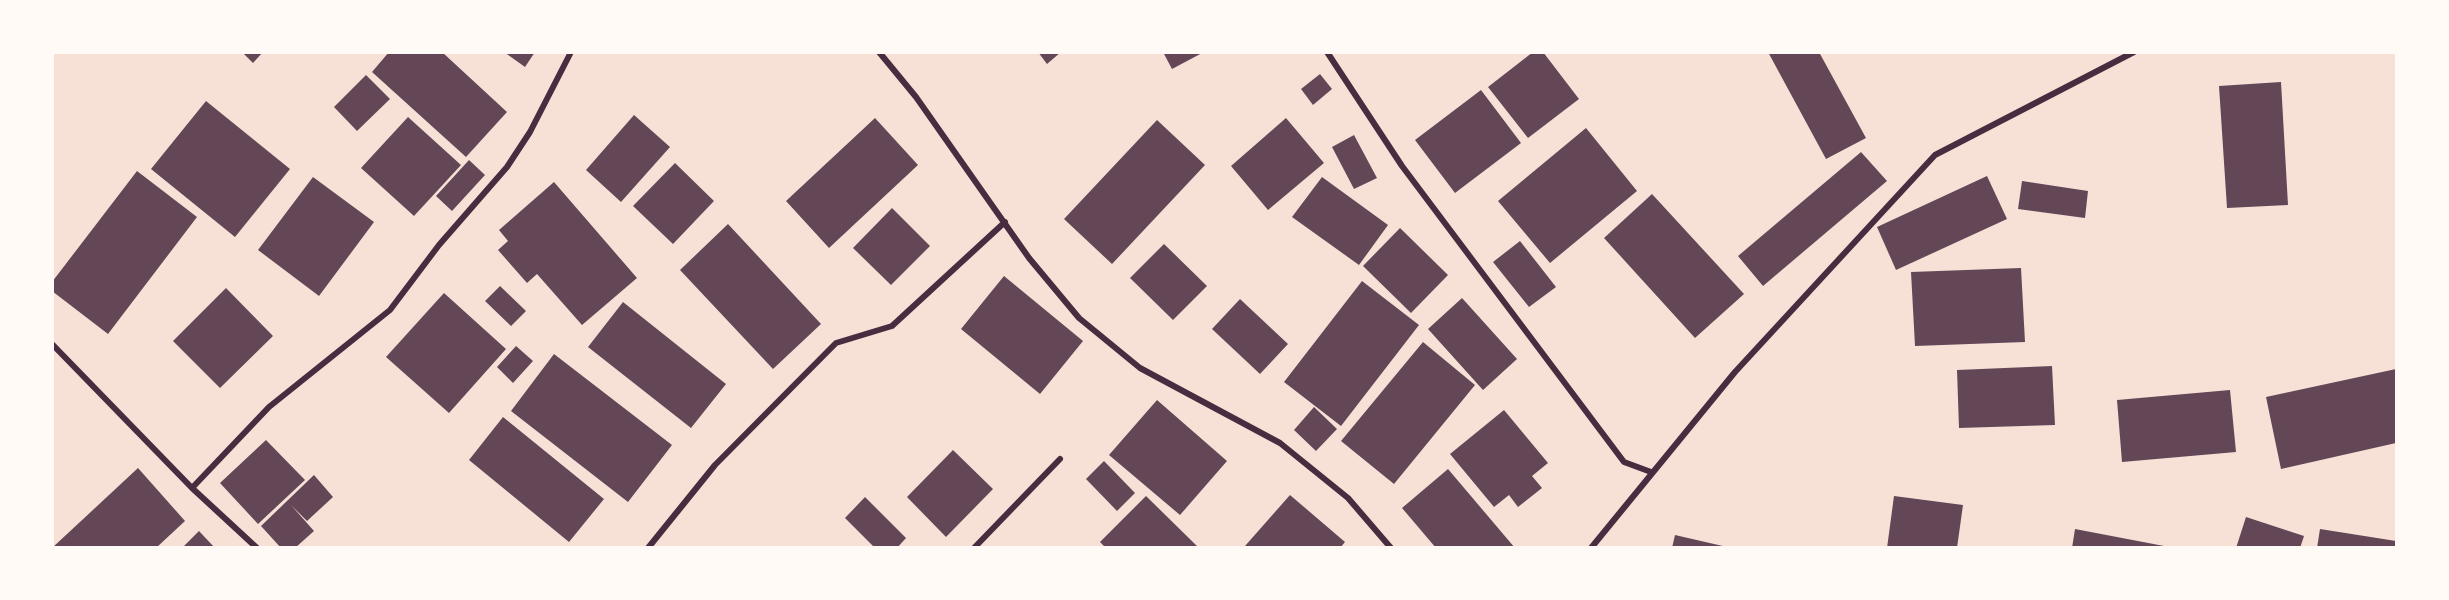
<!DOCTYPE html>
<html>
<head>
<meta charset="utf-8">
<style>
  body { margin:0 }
  #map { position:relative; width:2449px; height:600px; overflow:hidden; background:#f7e1d7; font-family:Rubik,sans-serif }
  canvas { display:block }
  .frame { position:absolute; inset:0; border:54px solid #fffaf5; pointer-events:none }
</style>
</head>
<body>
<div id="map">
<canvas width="2449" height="600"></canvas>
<div class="frame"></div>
</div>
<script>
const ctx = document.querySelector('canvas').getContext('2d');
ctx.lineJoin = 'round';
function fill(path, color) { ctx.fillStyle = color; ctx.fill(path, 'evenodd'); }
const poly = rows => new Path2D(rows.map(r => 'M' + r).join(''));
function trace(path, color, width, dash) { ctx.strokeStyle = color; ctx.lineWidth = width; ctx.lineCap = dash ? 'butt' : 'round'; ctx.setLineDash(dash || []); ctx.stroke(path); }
const building = poly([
  [242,52,263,52,253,63],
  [389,52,442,52,507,112,466,157,372,72],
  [504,52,535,52,525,67],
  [1038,52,1061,52,1047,64],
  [1163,52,1204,52,1172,69],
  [1533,52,1543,52,1579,99,1528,138,1488,87],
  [1768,52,1819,52,1866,138,1826,159],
  [1320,74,1332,89,1313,105,1301,89],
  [366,75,390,99,357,131,334,107],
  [2281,82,2288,205,2227,208,2219,86],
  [1481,90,1521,143,1455,193,1415,140],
  [206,101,290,169,235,237,151,169],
  [634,115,670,147,621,202,586,170],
  [408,117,461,165,414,216,361,168],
  [875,118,918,165,829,248,786,201],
  [1286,118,1324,163,1268,210,1231,166],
  [1157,120,1205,165,1112,264,1064,219],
  [1586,128,1637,191,1550,263,1498,201],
  [1354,135,1377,178,1354,189,1332,147],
  [1861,152,1887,181,1763,286,1738,256],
  [469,160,485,175,452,211,436,196],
  [675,163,714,201,673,244,633,206],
  [137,171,197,217,108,334,52,291,52,282],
  [1987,176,2007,219,1896,270,1877,227],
  [313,177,374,222,319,296,258,250],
  [1322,177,1388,225,1359,265,1292,217],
  [2022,181,2088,191,2085,218,2018,209],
  [554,182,637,278,582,325,537,274,527,283,498,250,508,241,499,230],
  [1652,194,1744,294,1695,338,1604,238],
  [892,208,930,246,891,285,853,248],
  [728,224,821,324,773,369,680,270],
  [1400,228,1448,275,1411,313,1363,266],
  [1520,241,1556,287,1529,307,1493,262],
  [1164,244,1207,286,1173,320,1130,278],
  [2021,268,2025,342,1915,346,1911,272],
  [1004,276,1083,341,1040,394,961,329],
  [1362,281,1419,325,1341,426,1284,382],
  [500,286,526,311,511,326,485,301],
  [226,288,273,336,220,388,173,341],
  [444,293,506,349,449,413,386,357],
  [1462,298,1517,359,1483,390,1428,329],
  [1240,299,1288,344,1260,374,1212,329],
  [623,302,726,384,691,428,588,347],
  [1423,342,1475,385,1394,484,1341,441],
  [516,346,533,361,513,383,497,367],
  [554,354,672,445,628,502,511,411],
  [2052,366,2055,425,1959,428,1957,370],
  [2396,369,2396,443,2281,469,2266,397],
  [2230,390,2236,452,2122,462,2117,400],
  [1157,400,1227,461,1180,515,1109,455],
  [1314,407,1337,429,1316,451,1294,430],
  [1504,410,1548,463,1532,476,1542,488,1518,507,1509,495,1494,507,1450,454],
  [503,417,604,499,569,542,469,460],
  [266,440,305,480,258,524,220,483],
  [953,450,993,489,946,537,907,497],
  [1104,461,1135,493,1117,511,1086,479],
  [138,468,185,521,156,548,52,548],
  [1448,469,1515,548,1436,548,1402,508],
  [314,475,333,497,307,521,291,505,314,531,295,548,281,548,261,526],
  [1290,495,1345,542,1340,548,1245,546],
  [1146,496,1199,548,1106,548,1100,542],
  [1894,496,1963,505,1957,548,1887,548],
  [865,497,906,538,897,548,875,548,845,518],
  [2246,517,2304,536,2300,548,2236,548],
  [2075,529,2164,546,2164,548,2072,548],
  [2320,529,2396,541,2396,548,2317,548],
  [199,531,215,548,182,548],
  [1675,535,1727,547,1727,548,1672,548]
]);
const minor = poly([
  [879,52,916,97,1029,258,1079,318,1140,368,1280,443,1348,498,1391,548],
  [1327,52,1402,166,1624,462,1651,472],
  [52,344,192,488,257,548],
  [192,488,269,407,390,310,439,245,507,167,530,132,571,52],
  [648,548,715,465,836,343,892,326,1005,222],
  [974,548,1060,459],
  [1591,548,1735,372,1935,155,2134,52]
]);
fill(building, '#644757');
trace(minor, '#4a2c40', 6);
</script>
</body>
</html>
